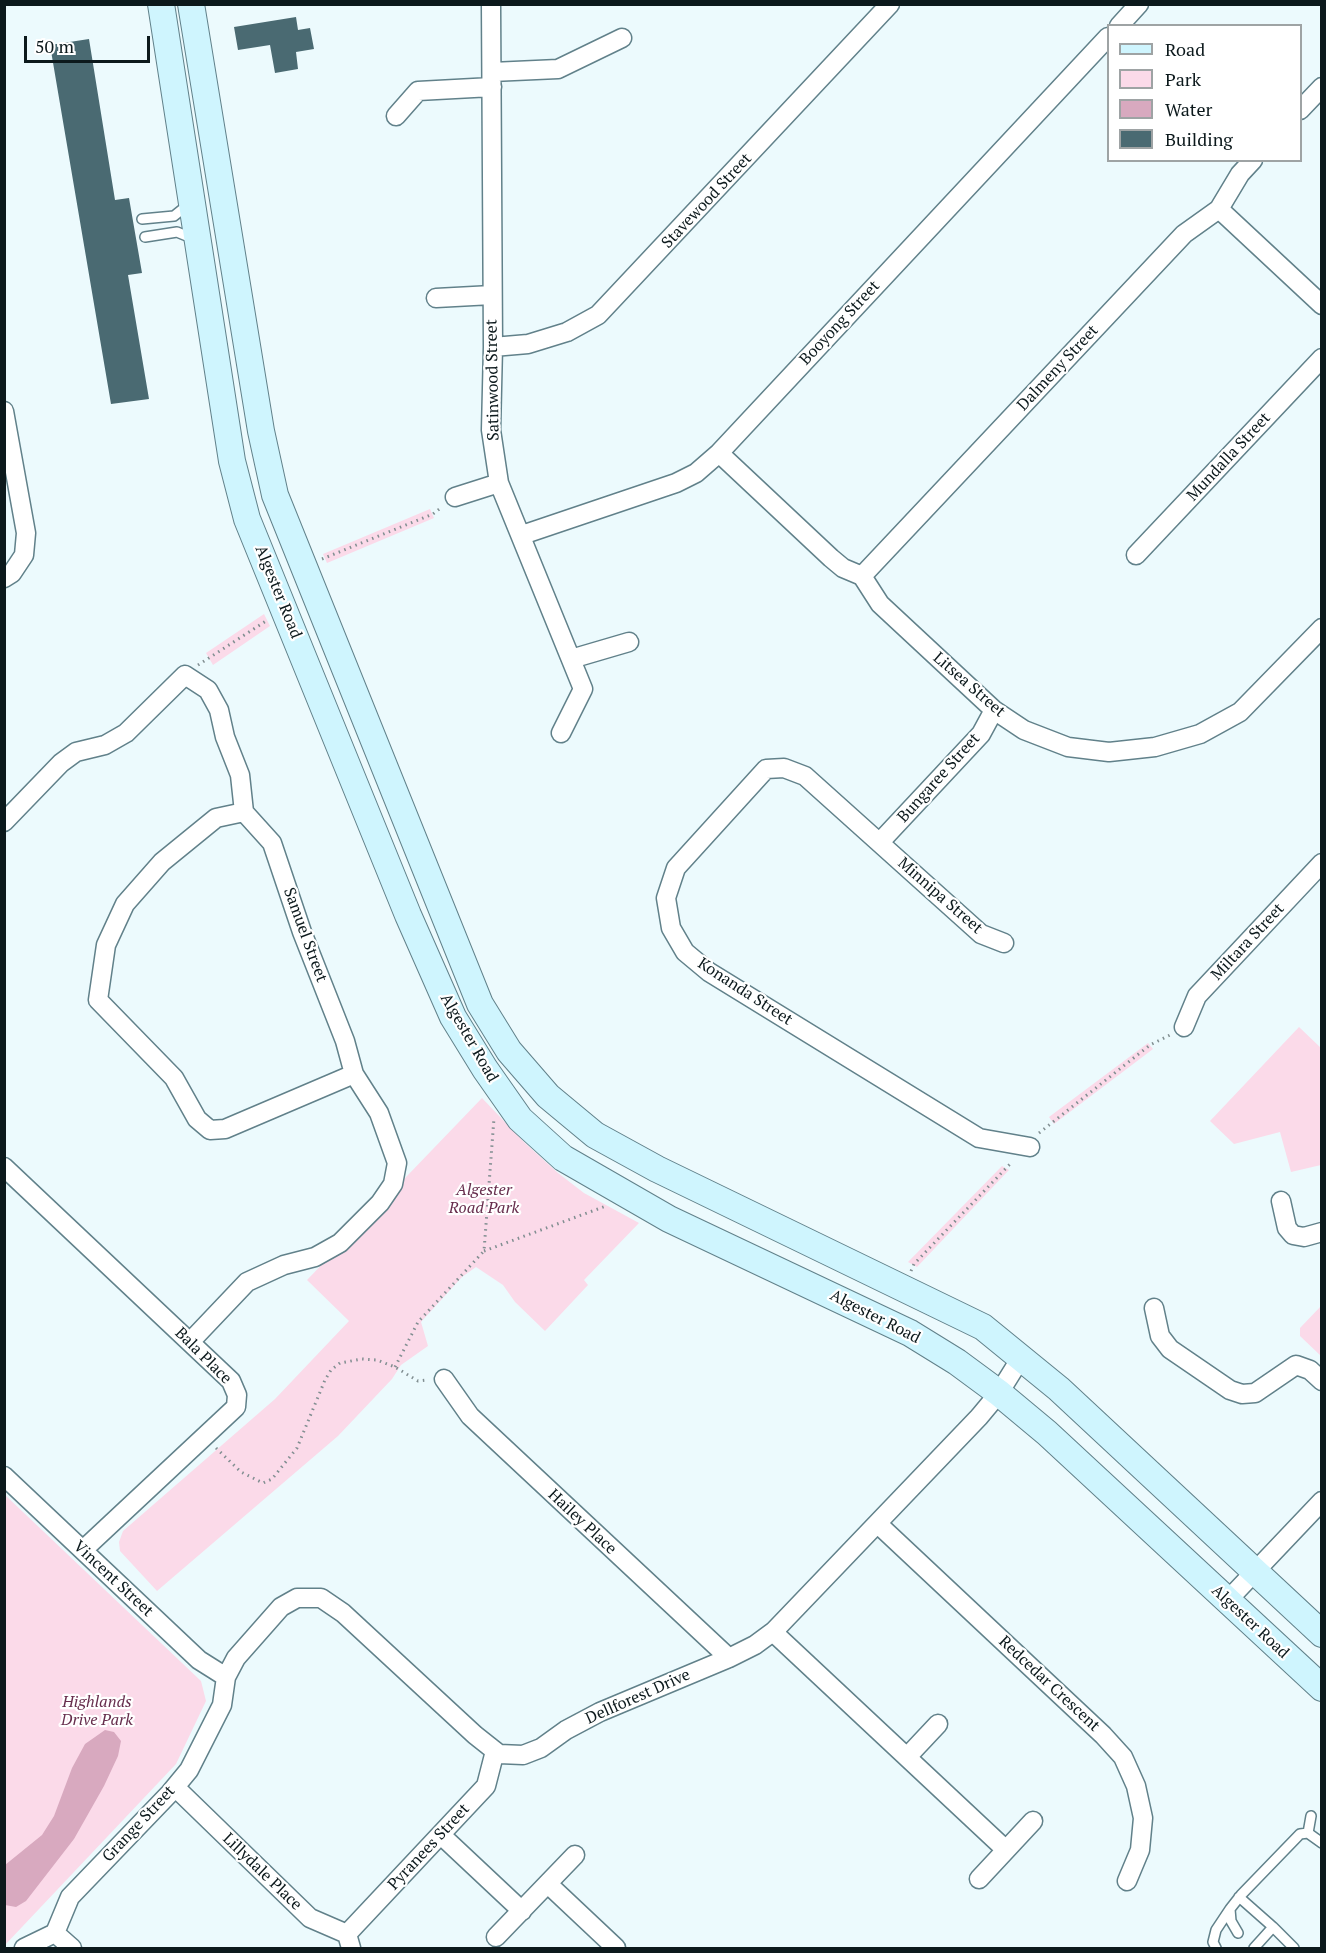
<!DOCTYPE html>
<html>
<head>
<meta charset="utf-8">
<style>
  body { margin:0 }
  #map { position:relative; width:1326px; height:1953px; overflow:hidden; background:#ecfafd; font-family:"PT Serif",serif }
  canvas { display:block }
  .frame { position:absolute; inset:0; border:6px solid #0c191c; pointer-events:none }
  .legend { position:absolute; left:1107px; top:24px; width:195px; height:138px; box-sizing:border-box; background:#fff; border:2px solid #9ea3a4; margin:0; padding:8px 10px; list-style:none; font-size:18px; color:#0c191c }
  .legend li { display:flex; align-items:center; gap:12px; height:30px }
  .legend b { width:30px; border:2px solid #9ea3a4 }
  .scale { position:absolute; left:24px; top:36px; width:126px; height:27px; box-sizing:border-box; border:3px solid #0c191c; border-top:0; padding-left:8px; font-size:18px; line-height:21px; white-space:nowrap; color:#0c191c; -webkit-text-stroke:4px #fff; paint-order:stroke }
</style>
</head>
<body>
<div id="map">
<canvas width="1326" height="1953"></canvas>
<div class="frame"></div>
<ul class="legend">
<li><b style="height:8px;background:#cff5fe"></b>Road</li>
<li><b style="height:16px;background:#fbdae9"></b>Park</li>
<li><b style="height:16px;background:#d8a9bf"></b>Water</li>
<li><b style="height:16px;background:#4a6a72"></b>Building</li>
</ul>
<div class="scale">50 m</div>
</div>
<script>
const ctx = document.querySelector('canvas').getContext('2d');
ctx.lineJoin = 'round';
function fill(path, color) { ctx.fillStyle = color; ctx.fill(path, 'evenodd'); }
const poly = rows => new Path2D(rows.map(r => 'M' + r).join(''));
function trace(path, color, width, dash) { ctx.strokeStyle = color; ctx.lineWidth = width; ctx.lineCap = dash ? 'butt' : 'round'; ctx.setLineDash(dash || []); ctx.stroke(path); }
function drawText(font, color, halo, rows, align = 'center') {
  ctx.font = font + ' "PT Serif",serif'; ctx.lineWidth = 4.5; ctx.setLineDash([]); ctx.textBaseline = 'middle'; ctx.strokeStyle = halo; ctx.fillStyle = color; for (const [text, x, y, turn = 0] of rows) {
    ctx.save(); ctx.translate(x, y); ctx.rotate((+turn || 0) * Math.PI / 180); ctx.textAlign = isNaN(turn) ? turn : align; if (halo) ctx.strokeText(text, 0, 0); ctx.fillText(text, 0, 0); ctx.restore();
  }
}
const green = poly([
  [430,509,434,518,327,563,323,554],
  [264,614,270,626,213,665,206,653],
  [1299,1027,1321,1048,1321,1165,1291,1172,1280,1132,1234,1144,1210,1121],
  [1148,1043,1153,1049,1054,1124,1049,1117],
  [482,1098,524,1142,558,1173,584,1193,639,1223,584,1280,588,1285,545,1331,515,1302,503,1285,476,1267,462,1277,421,1322,428,1346,401,1365,392,1379,338,1436,157,1591,120,1551,119,1542,123,1531,275,1399,349,1321,307,1280],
  [1002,1166,1009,1170,917,1267,908,1262],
  [1321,1306,1322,1306,1321,1356,1300,1336,1300,1328],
  [4,1494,201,1681,206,1701,176,1764,5,1945]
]);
const water = poly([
  [105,1730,114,1732,121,1741,118,1756,104,1786,74,1839,26,1901,16,1907,5,1905,5,1865,42,1835,54,1816,72,1768,85,1744]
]);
const building = poly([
  [296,17,298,30,310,28,314,49,296,52,298,69,275,73,270,45,238,50,234,27],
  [89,39,115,200,129,198,142,273,128,275,149,399,111,404,50,45]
]);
const path = poly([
  [322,559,433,514,442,507],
  [198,665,266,621],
  [1039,1133,1150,1045,1170,1035],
  [484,1251,606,1206],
  [911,1271,914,1264,1012,1162],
  [395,1367,418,1322,484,1251,494,1118],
  [216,1448,241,1472,263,1483,272,1479,297,1448,325,1380,331,1370,340,1363,362,1359,377,1360,395,1367,418,1381,427,1380]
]);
const service = poly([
  [142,219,174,216,189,204],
  [145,237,177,232,194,239],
  [1308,1833,1311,1816],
  [1239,1897,1273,1927,1254,1948],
  [1273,1927,1294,1948],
  [1238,1933,1231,1921,1230,1909,1241,1895,1300,1834,1308,1833,1322,1843],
  [1216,1948,1213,1942,1216,1930,1230,1909]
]);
const minor = poly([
  [491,4,493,347,491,430,499,483,583,689,561,733],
  [1119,26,1139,4],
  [492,72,558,69,622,38],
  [1300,110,1322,87],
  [396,116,418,91,492,87],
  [1219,209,1322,305],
  [436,298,492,295],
  [493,347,528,344,567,332,598,315,890,4],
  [4,411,26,533,24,555,12,573,4,578],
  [719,453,831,558,843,568,862,576,880,604,994,710,1024,730,1068,747,1109,752,1155,747,1200,734,1240,712,1322,628],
  [455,497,499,483],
  [522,535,676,483,696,473,719,453,1108,37],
  [1136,555,1322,358],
  [862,576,1184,234,1219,209,1240,174,1253,160],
  [571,659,629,642],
  [244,812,216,818,162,862,125,904,106,945,98,1000,174,1078,197,1119,210,1130,225,1129,354,1074],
  [4,822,61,763,76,752,105,745,126,733,185,675,208,690,219,710,225,737,240,775,244,812,272,843,302,932,345,1041,354,1074,379,1113,397,1163,393,1184,380,1203,340,1243,315,1257,284,1265,247,1282,190,1342],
  [880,842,981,734,994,710],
  [1004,943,981,934,805,776,784,768,766,769,676,868,666,898,671,928,685,952,709,972,979,1138,1030,1147],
  [1184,1027,1197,996,1322,863],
  [4,1167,231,1381,237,1395,236,1407,83,1550],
  [1281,1201,1287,1228,1293,1235,1304,1237,1322,1232],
  [1154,1308,1160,1336,1170,1349,1230,1390,1242,1394,1255,1393,1296,1365,1310,1370,1322,1381],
  [444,1379,470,1416,729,1658],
  [4,1476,199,1660,226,1677],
  [879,1525,1103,1735,1123,1757,1136,1786,1143,1818,1140,1850,1127,1881],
  [1227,1601,1322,1501],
  [773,1632,1006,1850],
  [907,1757,938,1724],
  [175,1787,310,1918,347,1934,351,1948],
  [441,1835,522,1911],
  [979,1879,1033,1821],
  [548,1884,616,1948],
  [55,1933,72,1948],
  [347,1934,486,1786,495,1751],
  [496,1937,575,1855],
  [24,1948,55,1933,70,1897,170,1793,189,1770,222,1705,226,1677,236,1658,281,1607,297,1598,321,1598,343,1613,475,1735,499,1754,523,1755,541,1748,566,1730,600,1712,729,1658,755,1645,774,1631,979,1417,999,1393,1022,1356]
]);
const secondary = poly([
  [161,4,232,461,247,519,408,915,453,1017,485,1069,520,1119,563,1158,669,1219,910,1333,957,1362,999,1393,1047,1433,1322,1688],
  [191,4,261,431,275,495,480,1004,509,1051,548,1096,595,1135,657,1169,983,1327,1059,1389,1322,1634]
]);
const streetNames = [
  ["Stavewood Street",707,201,-47],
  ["Booyong Street",840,323,-47],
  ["Dalmeny Street",1058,368,-47],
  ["Satinwood Street",493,380,-91],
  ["Mundalla Street",1229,457,-47],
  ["Algester Road",278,592,68],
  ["Litsea Street",969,685,41],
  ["Bungaree Street",939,778,-48],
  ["Minnipa Street",940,896,41],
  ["Samuel Street",305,935,70],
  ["Miltara Street",1248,942,-47],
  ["Konanda Street",745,992,33],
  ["Algester Road",469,1038,60],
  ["Algester Road",875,1317,27],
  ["Bala Place",203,1356,45],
  ["Hailey Place",582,1522,43],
  ["Vincent Street",113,1579,43],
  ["Algester Road",1250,1622,43],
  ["Redcedar Crescent",1049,1684,43],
  ["Dellforest Drive",638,1697,-24],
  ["Grange Street",139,1824,-47],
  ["Pyranees Street",429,1847,-47],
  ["Lillydale Place",262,1872,44]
];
const parkNames = [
  ["Algester",484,1190],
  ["Road Park",484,1208],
  ["Highlands",97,1702],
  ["Drive Park",97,1720]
];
fill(green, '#fbdae9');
fill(water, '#d8a9bf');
fill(building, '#4a6a72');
trace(service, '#61818a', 12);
trace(minor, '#61818a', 21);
trace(secondary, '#61818a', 28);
trace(path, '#818e91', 3, [1.5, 4.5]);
trace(service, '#fff', 9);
trace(minor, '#fff', 18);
trace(secondary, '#cff5fe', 26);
drawText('16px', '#0c191c', '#fff', streetNames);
drawText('italic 16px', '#672e4d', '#fff', parkNames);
</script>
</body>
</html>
